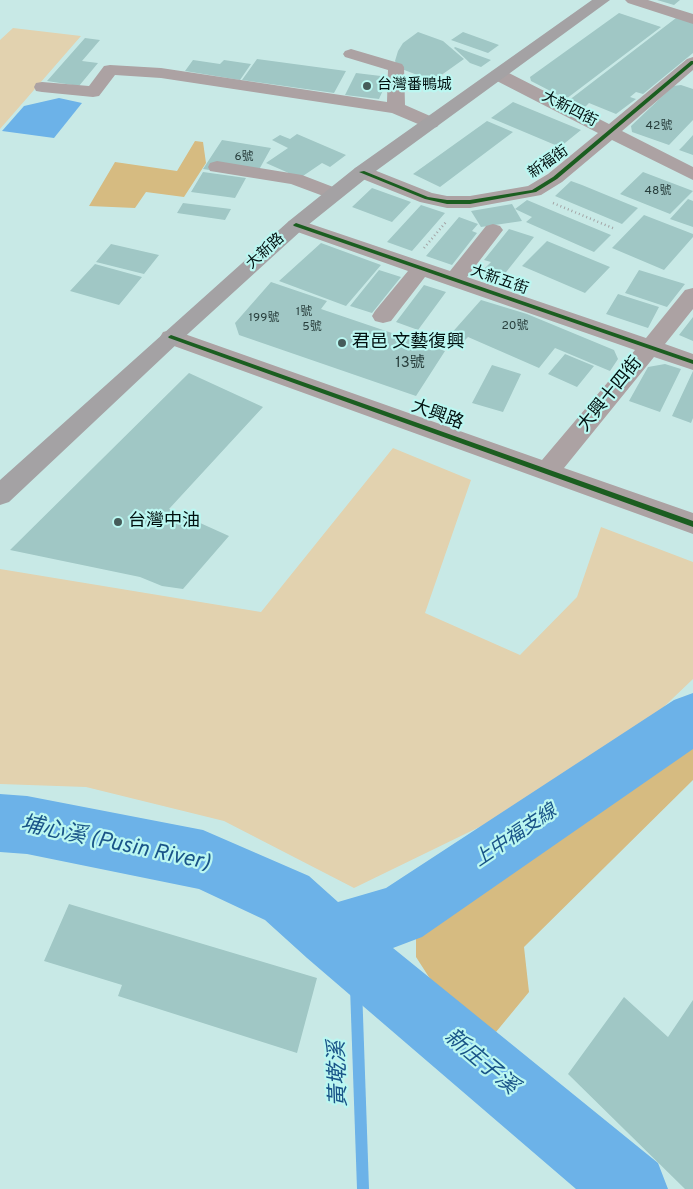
<!DOCTYPE html>
<html>
<head>
<meta charset="utf-8">
<style>
  body { margin:0 }
  canvas { display:block; background:#c8e9e6 }
</style>
</head>
<body>
<canvas width="693" height="1189"></canvas>
<script>
const ctx = document.querySelector('canvas').getContext('2d');
ctx.lineJoin = 'round';
function fill(path, color) { ctx.fillStyle = color; ctx.fill(path, 'evenodd'); }
const poly = rows => new Path2D(rows.map(r => 'M' + r).join(''));
function trace(path, color, width, dash) { ctx.strokeStyle = color; ctx.lineWidth = width; ctx.lineCap = dash ? 'butt' : 'round'; ctx.setLineDash(dash || []); ctx.stroke(path); }
function drawText(font, color, halo, rows, align = 'center') {
  ctx.font = font + ' Overpass,"Noto Sans TC",sans-serif'; ctx.lineWidth = 4.5; ctx.setLineDash([]); ctx.textBaseline = 'middle'; ctx.strokeStyle = halo; ctx.fillStyle = color; for (const [text, x, y, turn = 0] of rows) {
    ctx.save(); ctx.translate(x, y); ctx.rotate((+turn || 0) * Math.PI / 180); ctx.textAlign = isNaN(turn) ? turn : align; if (halo) ctx.strokeText(text, 0, 0); ctx.fillText(text, 0, 0); ctx.restore();
  }
}
const green = poly([
  [13,28,81,36,0,129,0,40],
  [393,448,471,480,425,613,520,655,577,597,601,527,693,562,693,679,647,723,502,816,354,888,224,821,86,787,0,784,0,569,261,612]
]);
const forest = poly([
  [195,141,203,142,206,163,184,197,146,192,135,208,89,206,115,162,177,171],
  [693,728,693,780,524,947,529,992,496,1032,445,1002,416,957,416,920,552,837,668,750]
]);
const water = poly([
  [59,98,82,103,54,138,2,131,24,106]
]);
const stream = poly([
  [355,952,359,954,361,958,369,1189,357,1189,349,958,351,954,355,952]
]);
const river = poly([
  [693,693,693,749,422,937,393,948,658,1163,668,1189,576,1189,307,958,265,920,199,889,27,854,0,852,0,794,27,796,203,830,309,876,338,902,386,888,674,700,693,693]
]);
const building = poly([
  [657,0,680,0,674,5],
  [619,13,661,27,566,99,531,81,530,77],
  [676,18,693,23,693,53,643,94,636,92,630,97,636,99,616,114,589,103,583,109,568,101],
  [418,32,443,41,464,59,433,81,399,68,395,61,398,51,403,43],
  [463,32,499,45,488,53,451,40],
  [85,38,100,40,82,61,98,63,79,86,47,81],
  [455,47,491,60,481,67,470,63,454,48],
  [257,59,346,71,334,93,242,80],
  [193,60,220,64,224,60,251,64,240,80,185,71],
  [356,73,389,77,379,99,345,95],
  [681,85,693,89,693,120,669,145,632,132,631,126,673,86],
  [513,102,581,130,560,147,491,118],
  [487,121,513,132,440,187,413,174],
  [297,134,346,155,330,167,322,163,300,178,266,163,288,148,272,140,280,135,290,139],
  [693,135,693,155,679,150,684,145],
  [222,140,271,148,255,177,203,169],
  [203,172,246,178,235,198,191,192],
  [643,172,693,191,670,214,620,194],
  [571,181,582,185,638,208,622,224,555,196],
  [372,188,411,202,392,222,352,207],
  [688,199,693,201,693,227,670,219],
  [527,200,565,216,611,235,594,252,526,222,532,217,515,209],
  [183,203,231,209,225,220,177,213],
  [512,204,522,221,481,227,471,211],
  [421,205,445,213,412,251,387,242],
  [644,215,693,234,693,237,664,270,612,248],
  [459,217,478,224,472,231,477,233,452,265,426,256],
  [509,229,534,237,499,281,480,273,491,262,484,260],
  [547,241,610,267,585,293,522,266],
  [321,243,381,265,346,306,279,281],
  [111,244,159,255,144,274,96,262],
  [95,264,142,277,119,305,70,291],
  [379,270,401,277,372,313,350,306],
  [639,270,685,284,667,307,625,293],
  [271,282,327,301,321,309,445,351,416,396,239,335,235,323],
  [424,285,446,292,418,330,396,322],
  [618,294,659,307,648,328,606,314],
  [481,300,527,314,614,350,618,359,610,371,555,348,539,368,468,337,463,342,449,336],
  [693,317,693,341,679,335],
  [565,354,594,366,577,387,548,374],
  [665,364,681,369,660,412,629,401,648,367],
  [492,365,521,374,503,412,472,403],
  [693,371,693,418,691,423,672,416],
  [189,373,263,407,169,509,229,536,183,589,162,586,140,577,10,550],
  [69,904,317,978,297,1053,118,996,122,985,44,961],
  [624,997,668,1037,693,1000,693,1189,685,1189,568,1074]
]);
const path = poly([
  [553,203,615,229],
  [424,248,446,222]
]);
const minor = poly([
  [625,0,648,0,693,14,693,24,628,3,625,0],
  [351,49,402,64,404,67,405,105,437,119,440,123,437,127,431,128,425,127,392,113,161,78,115,75,99,96,93,97,42,92,36,91,34,87,36,83,42,82,89,86,104,66,110,65,161,68,387,102,388,70,345,57,343,54,345,51,351,49],
  [693,57,693,70,622,131,693,167,693,180,612,140,562,182,541,195,470,208,447,208,420,202,355,176,353,172,355,168,362,166,369,168,432,193,447,196,470,196,528,186,548,174,598,133,493,79,491,75,493,71,505,71,609,124,687,59,693,57],
  [217,161,302,175,341,190,344,194,341,198,334,200,291,184,210,171,208,167,210,163,217,161],
  [296,219,450,271,486,226,493,224,500,226,503,230,467,277,646,338,685,290,693,288,693,309,665,344,693,354,693,370,654,357,564,468,693,513,693,534,163,342,160,337,163,332,171,330,179,332,542,460,635,350,425,277,391,321,383,323,375,321,372,316,375,311,408,271,289,229,286,225,289,221,296,219]
]);
const major = poly([
  [592,0,610,0,369,176,303,229,179,342,9,502,0,505,0,480,289,221,355,168,592,0]
]);
const cycleway = poly([
  [691,61,693,61,693,64,557,179,536,192,470,204,447,204,425,199,359,172,364,171,428,197,447,200,470,200,532,190,553,177,691,61],
  [296,223,693,360,693,364,294,226,293,225,296,223],
  [171,335,693,521,693,527,169,338,168,337,171,335]
]);
const markers = [
  [367,86,5,"#465c5a"],
  [342,343,5,"#465c5a"],
  [118,522,5,"#465c5a"]
];
const farNumbernames = [
  ["42號",659,127],
  ["6號",244,158],
  ["48號",658,192],
  ["1號",304,313],
  ["199號",264,319],
  ["20號",515,327],
  ["5號",312,328]
];
const farPoinames = [
  ["台灣番鴨城",377,86]
];
const farStreetnames = [
  ["大新四街",569,110,27],
  ["新福街",549,163,-35],
  ["大新路",266,252,-42],
  ["大新五街",499,281,19]
];
const numberNames = [
  ["13號",410,364]
];
const poiNames = [
  ["君邑 文藝復興",352,343],
  ["台灣中油",128,522]
];
const streetNames = [
  ["大興十四街",611,395,-51],
  ["大興路",437,416,20]
];
const waterNames = [
  ["上中福支線",516,837,-34]
];
const nearWaternames = [
  ["埔心溪 (Pusin River)",115,845,12],
  ["新庄子溪",480,1063,40],
  ["黃墘溪",340,1074,-92]
];
fill(green, '#e2d2af');
fill(forest, '#d6bb81');
fill(water, '#6cb2e8');
fill(stream, '#6cb2e8');
fill(river, '#6cb2e8');
fill(building, '#a0c7c5');
trace(path, '#a3a4a5', 2.5, [1, 3]);
fill(minor, '#aca2a3');
fill(major, '#a4a2a4');
fill(cycleway, '#1b5e20');
for (const [x, y, r, color] of markers) { const dot = new Path2D(); dot.arc(x, y, r, 0, 2 * Math.PI); ctx.fillStyle = color; ctx.fill(dot); trace(dot, '#bbf7f1', 2); }
drawText('12px', '#283e3c', null, farNumbernames);
drawText('15px', '#00100f', '#bbf7f1', farPoinames, 'left');
drawText('15px', '#00100f', '#bbf7f1', farStreetnames);
drawText('15px', '#283e3c', null, numberNames);
drawText('18px', '#00100f', '#bbf7f1', poiNames, 'left');
drawText('18px', '#00100f', '#bbf7f1', streetNames);
drawText('italic 19px', '#195488', '#bbf7f1', waterNames);
drawText('italic 22px', '#195488', '#bbf7f1', nearWaternames);
</script>
</body>
</html>
